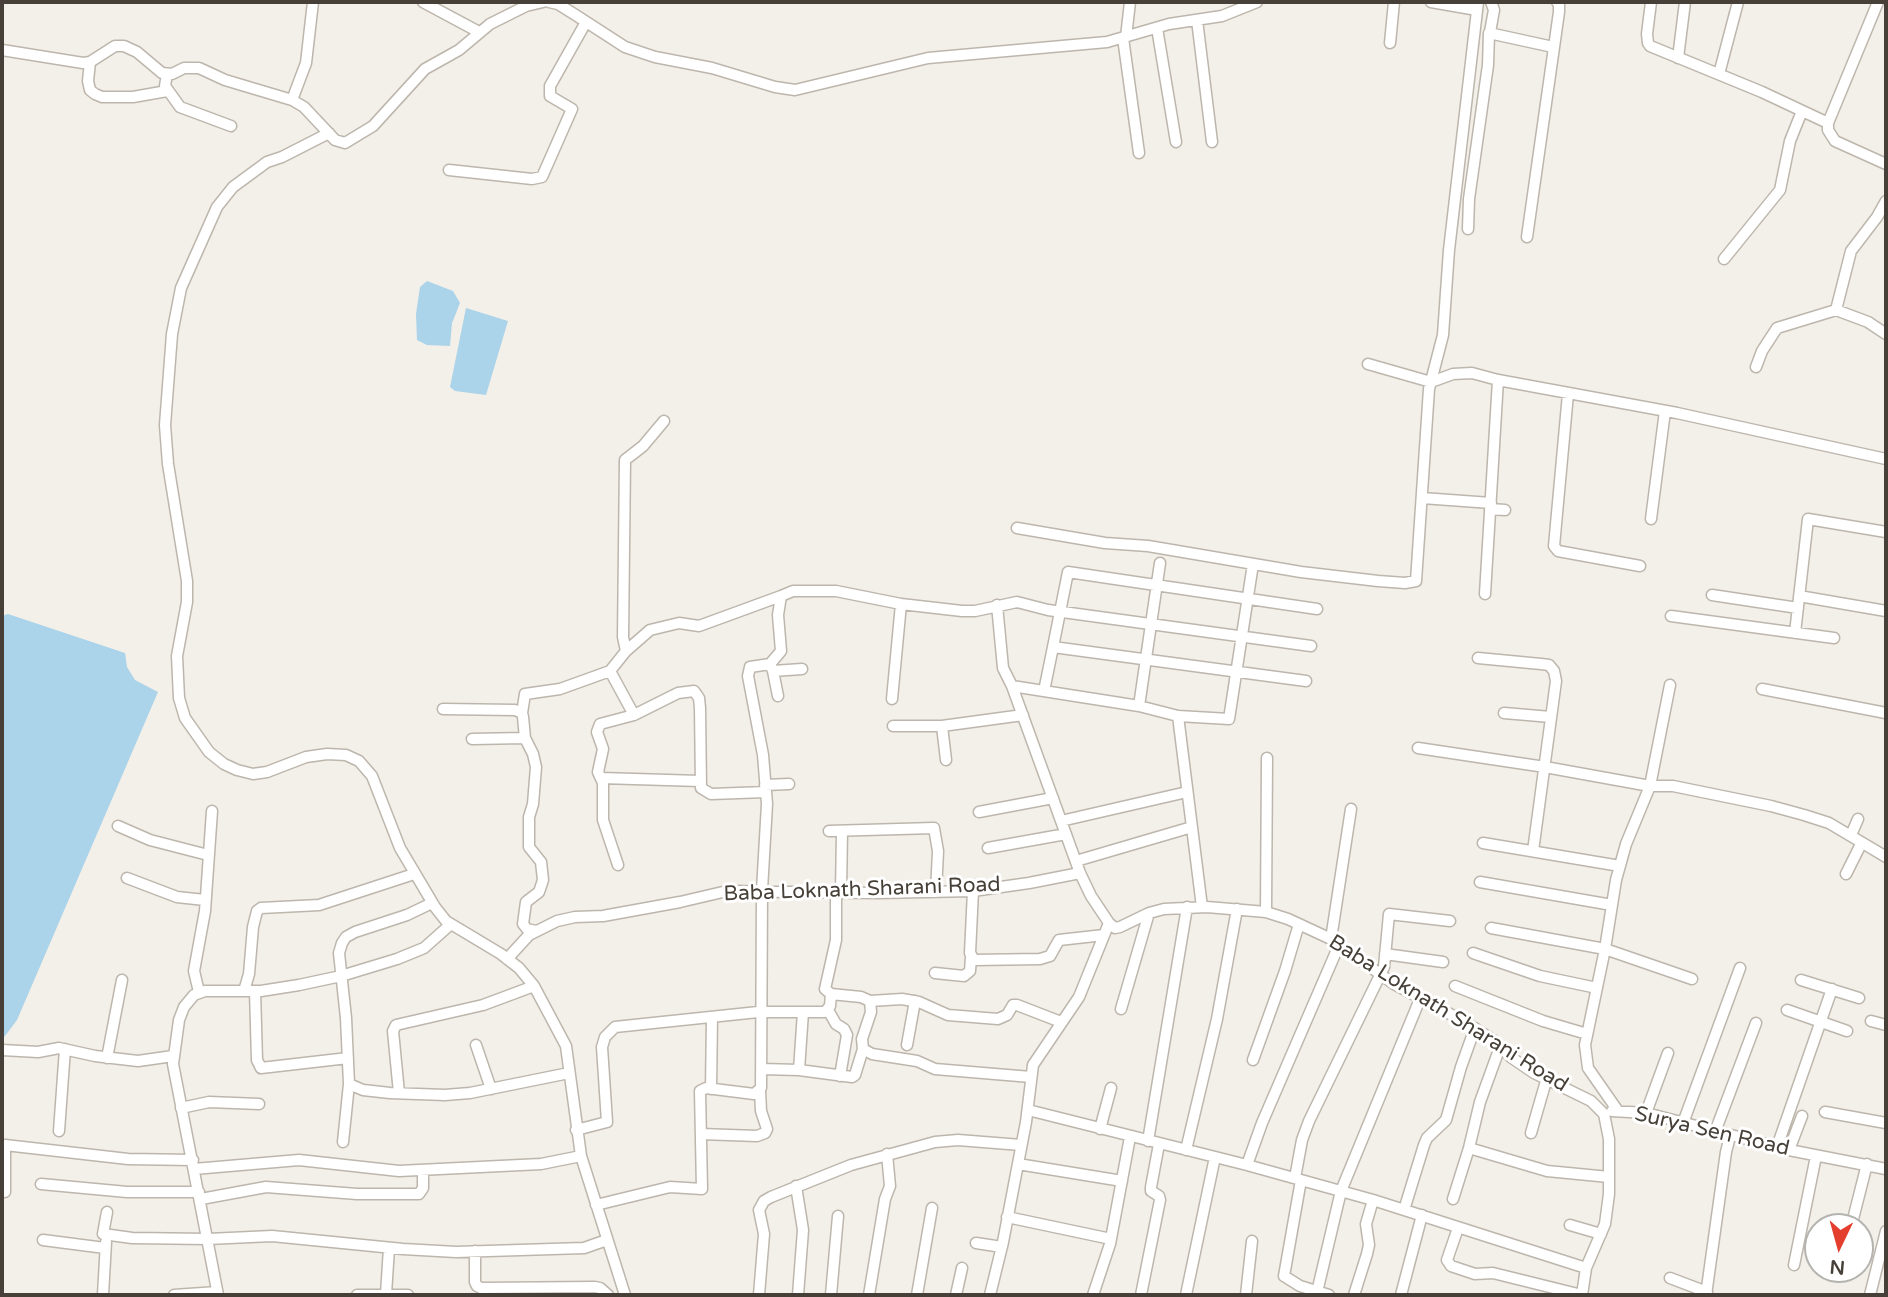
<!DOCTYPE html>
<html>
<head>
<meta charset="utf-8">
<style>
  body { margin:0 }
  #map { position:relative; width:1888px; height:1297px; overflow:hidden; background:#f3efe9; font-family:"Varela Round",sans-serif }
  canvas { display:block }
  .frame { position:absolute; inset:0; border:4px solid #464038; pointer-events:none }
  .north { position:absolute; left:1804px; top:1213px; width:70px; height:70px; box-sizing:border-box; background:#fff; border:2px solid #b5b3af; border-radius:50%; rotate:185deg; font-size:19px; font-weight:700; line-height:28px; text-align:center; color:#464038 }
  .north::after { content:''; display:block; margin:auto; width:24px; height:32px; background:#e43f2e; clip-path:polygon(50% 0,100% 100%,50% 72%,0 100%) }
</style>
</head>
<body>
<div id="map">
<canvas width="1888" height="1297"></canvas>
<div class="frame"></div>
<div class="north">N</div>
</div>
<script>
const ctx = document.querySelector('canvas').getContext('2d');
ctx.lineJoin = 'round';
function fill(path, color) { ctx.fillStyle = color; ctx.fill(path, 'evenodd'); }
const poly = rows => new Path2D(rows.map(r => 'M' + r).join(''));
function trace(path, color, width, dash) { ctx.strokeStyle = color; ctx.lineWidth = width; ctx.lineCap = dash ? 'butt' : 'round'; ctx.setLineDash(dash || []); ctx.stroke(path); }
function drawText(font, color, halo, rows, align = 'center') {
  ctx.font = font + ' "Varela Round",sans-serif'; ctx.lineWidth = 6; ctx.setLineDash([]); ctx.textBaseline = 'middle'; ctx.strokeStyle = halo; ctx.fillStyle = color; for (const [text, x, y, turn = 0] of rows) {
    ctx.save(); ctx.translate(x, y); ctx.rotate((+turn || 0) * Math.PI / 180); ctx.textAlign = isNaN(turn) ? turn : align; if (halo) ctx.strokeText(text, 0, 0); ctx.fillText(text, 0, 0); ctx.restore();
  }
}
const water = poly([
  [427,281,453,291,460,303,452,323,450,346,427,345,417,340,416,314,420,287],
  [466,308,508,321,486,395,455,391,450,387],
  [8,614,125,653,127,667,135,680,158,692,17,1020,5,1036,2,1037,2,616]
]);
const street = poly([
  [423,2,479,32],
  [549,2,558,4,574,14,625,47,655,57,712,68,775,87,795,90,928,58,1107,42,1169,24,1222,16,1257,2],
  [1431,2,1477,10],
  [1651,2,1647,34,1648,43,1650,46,1762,92,1828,123],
  [1878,2,1828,123,1828,130,1835,141,1886,164],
  [1197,20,1212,142],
  [1157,28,1176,142],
  [1490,32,1494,10,1491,2],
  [1126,37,1130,2],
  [1123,38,1139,153],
  [1390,43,1394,2],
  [2,50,83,63,90,62,115,46,124,46,137,52,162,73,172,74,184,68,199,68,225,80,292,100,304,107,335,140,345,143,373,126,425,69,459,50,490,24,526,6,543,2],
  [1678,58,1685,2],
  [90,62,88,81,90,90,95,94,102,97,133,97,167,91],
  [167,74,165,86,180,107,231,126],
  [1719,74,1738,2],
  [292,100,306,63,313,2],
  [329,133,282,157,267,162,233,187,217,207,181,288,172,334,165,425,168,464,187,581,187,602,177,656,179,698,185,718,209,752,224,764,237,770,253,774,267,772,306,757,327,754,346,755,359,761,372,776,400,848,435,907,446,921,501,954,519,968,534,986,566,1046,581,1156,625,1295],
  [449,170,532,179,542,177,572,109,550,96,550,86,586,22],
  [1886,201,1877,217,1851,251,1836,310,1868,322,1886,334],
  [1468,229,1469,199,1488,65,1489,33,1553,47],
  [1527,237,1559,12,1559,4,1557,2],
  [1724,259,1780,190,1790,141,1802,111],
  [1368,364,1431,382,1453,374,1472,373,1498,380,1677,413,1886,459],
  [1756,367,1762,351,1777,328,1836,310],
  [1568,394,1554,546,1558,551,1640,566],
  [1422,498,1491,503],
  [1490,509,1505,510],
  [1651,519,1665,411],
  [1017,528,1105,543,1148,546,1301,572,1378,581,1405,583,1416,581,1429,389,1443,335,1449,250,1478,2],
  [1485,594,1498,380],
  [1712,595,1798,608],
  [1799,596,1886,611],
  [997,605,1003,668,1012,686,1080,873,1091,896,1109,923,1115,928,1120,927,1149,913,1164,909,1207,907,1266,912,1288,919,1331,939,1394,984,1463,1021,1493,1040,1512,1058,1534,1073,1591,1101,1604,1114,1609,1139,1609,1194,1605,1224,1586,1268,1582,1295,1493,1273,1475,1274,1451,1266,1447,1260,1458,1228],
  [1671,616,1834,638],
  [1795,633,1808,519,1886,532],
  [1053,647,1068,572,1317,609],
  [626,651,623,637,625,460,643,446,664,421],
  [1478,658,1541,664,1549,665,1554,671,1556,681,1533,851],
  [770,664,773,671,802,669],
  [610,671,634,715],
  [773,671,778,696],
  [1012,686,1139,706,1178,716,1229,719,1253,564],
  [1762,689,1886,713],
  [1044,691,1053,647,1306,681],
  [892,699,901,604],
  [1139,706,1160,563],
  [443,709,515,710,522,713,523,717,525,738,533,754,536,767,533,804,529,817,529,847,541,862,543,880,539,892,526,902,523,924,527,929,536,931],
  [522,713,525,694,560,689,610,671,626,651,650,630,679,623,699,626,781,596],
  [1504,713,1551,717],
  [1178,716,1202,907],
  [893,726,942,726,1023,715],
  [942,726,946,760],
  [472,739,525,738],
  [1418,748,1545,767,1650,786,1670,685],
  [601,778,700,781],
  [765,785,789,784],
  [979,812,1053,798],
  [1061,821,1187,792],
  [118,826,150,840,208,855],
  [829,831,934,828,938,851,936,892],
  [1851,835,1858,819],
  [1483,843,1620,866],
  [988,848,1066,834],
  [1076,861,1192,827],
  [618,865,603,820,603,783,598,772,603,749,597,732,600,724,634,715,678,693,694,691,699,698,700,708,701,788,711,794,766,792],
  [1846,874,1861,844],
  [127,878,177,897,205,900],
  [1480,882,1612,905],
  [973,891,970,953,974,960,1040,959,1050,956,1059,940,1104,935],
  [836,892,836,940,825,989,831,994,861,997,870,1001,871,1012,862,1039,863,1049,872,1054,917,1061,935,1069,1031,1077],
  [841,892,842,831],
  [432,903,407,915,355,932,346,937,342,943,339,953,346,1018,349,1084,363,1090,390,1093,445,1095,470,1093,569,1073],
  [1266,912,1267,758],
  [1491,928,1605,949,1692,979],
  [1331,939,1351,809],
  [1473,953,1540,976,1597,988],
  [1385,954,1443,962],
  [507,959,529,935,557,921,575,917,603,916,680,902,727,891,877,893,973,891,1029,883,1080,873],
  [935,973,964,976,970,971,971,957],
  [1801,980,1859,998],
  [1455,986,1543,1021,1587,1034],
  [244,991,249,974,253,927,257,911,261,908,319,905,414,874],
  [255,991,257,1060,261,1068,348,1058],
  [199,992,194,971,205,911,212,811],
  [870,1001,902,999,919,1002,948,1015,998,1019,1007,1015,1013,1005,1017,1005,1061,1022],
  [1121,1009,1149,913],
  [828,1010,836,1024,844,1029,847,1035,840,1076],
  [1787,1010,1847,1031],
  [1871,1021,1886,1025],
  [476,1045,491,1089],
  [907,1045,915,1001],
  [2,1050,38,1052,59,1048,95,1056,138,1061,173,1056],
  [107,1058,122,980],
  [1253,1060,1285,971,1299,924],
  [762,1069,799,1070,852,1077,855,1075,863,1049],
  [799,1070,803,1012],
  [711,1089,712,1018],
  [399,1093,393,1031,396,1025,483,1005,534,986],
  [181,1108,209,1102,259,1104],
  [1028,1110,1247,1165,1373,1200,1586,1268],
  [1612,1111,1646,1113,1789,1150,1886,1169],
  [1618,1111,1588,1068,1585,1045,1605,949,1616,880,1626,844,1650,786,1673,786,1771,806,1804,815,1829,823,1886,857],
  [1825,1112,1886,1123],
  [1646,1113,1668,1053],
  [1683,1123,1740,968],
  [1100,1129,1111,1088],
  [576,1130,607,1122,602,1047,605,1037,615,1027,758,1012,825,1012,830,1006,831,994],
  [59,1131,65,1049],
  [1715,1132,1756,1023],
  [1531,1133,1546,1081],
  [701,1134,757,1136,765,1133,767,1129,761,1111,760,1091],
  [1148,1141,1187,907],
  [343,1142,349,1084],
  [1777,1147,1832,989],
  [1469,1148,1547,1171,1609,1177],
  [1186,1150,1217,1019,1237,909],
  [1789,1150,1802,1116],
  [1018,1164,1122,1181],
  [1247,1165,1262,1123,1339,945],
  [194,1169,299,1160,399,1171,541,1164,581,1156],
  [1295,1178,1302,1140,1309,1121,1384,967,1389,914,1450,921],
  [1301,1180,1284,1276,1300,1286,1329,1295],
  [41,1184,127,1192,199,1192],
  [796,1186,803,1230,798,1295],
  [5,1192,5,1145,128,1159,193,1160],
  [201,1199,266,1187,357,1194,419,1194,423,1188,423,1170],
  [1453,1199,1469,1148,1480,1102,1500,1047],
  [596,1205,670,1187,702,1189,700,1091,706,1088,754,1094,761,1088,762,890,767,804,763,755,748,676,750,667,770,664,781,651,778,615,781,596,793,591,836,591,901,604,962,611,975,611,1017,602,1048,610,1311,646],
  [1404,1210,1424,1145,1427,1138,1446,1120,1461,1067,1475,1028],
  [107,1212,103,1234,132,1238,208,1239,272,1236,403,1249,456,1252,584,1248,607,1240],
  [1007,1217,1111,1239],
  [1570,1225,1601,1234],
  [1851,1227,1867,1164],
  [43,1240,105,1248],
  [976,1243,1002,1247],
  [475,1251,475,1282,477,1286,481,1288,595,1287,600,1288,608,1295],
  [1794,1265,1816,1156],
  [1840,1271,1840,1269],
  [1670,1278,1707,1292],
  [1317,1292,1341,1191,1420,999],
  [386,1294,389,1248],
  [103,1295,106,1242],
  [174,1295,217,1292],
  [218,1295,173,1064,179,1020,184,1007,194,995,205,991,261,991,299,985,341,976,397,959,424,948,451,924],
  [357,1295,408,1295],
  [759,1295,764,1234,759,1210,764,1201,771,1197,851,1165,935,1142,958,1140,1021,1145],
  [831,1295,838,1216],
  [869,1295,885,1199,890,1186,887,1154],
  [917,1295,932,1208],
  [956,1295,962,1268],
  [990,1295,1003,1242,1026,1122,1033,1065,1079,997,1109,923],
  [1093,1295,1110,1244,1130,1137],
  [1141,1295,1160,1200,1159,1196,1151,1191,1151,1187,1159,1144],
  [1186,1295,1215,1157],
  [1246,1295,1252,1241],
  [1354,1295,1367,1254,1369,1245,1366,1224,1373,1200],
  [1401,1295,1422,1215],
  [1706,1295,1726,1152,1730,1136],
  [1870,1295,1886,1231]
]);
const streetNames = [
  ["Baba Loknath Sharani Road",862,890,-2],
  ["Baba Loknath Sharani Road",1448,1014,32],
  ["Surya Sen Road",1712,1132,13]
];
fill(water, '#abd3e9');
trace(street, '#bdb6ac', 13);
trace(street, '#fff', 10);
drawText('21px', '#464038', '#fff', streetNames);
</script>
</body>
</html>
